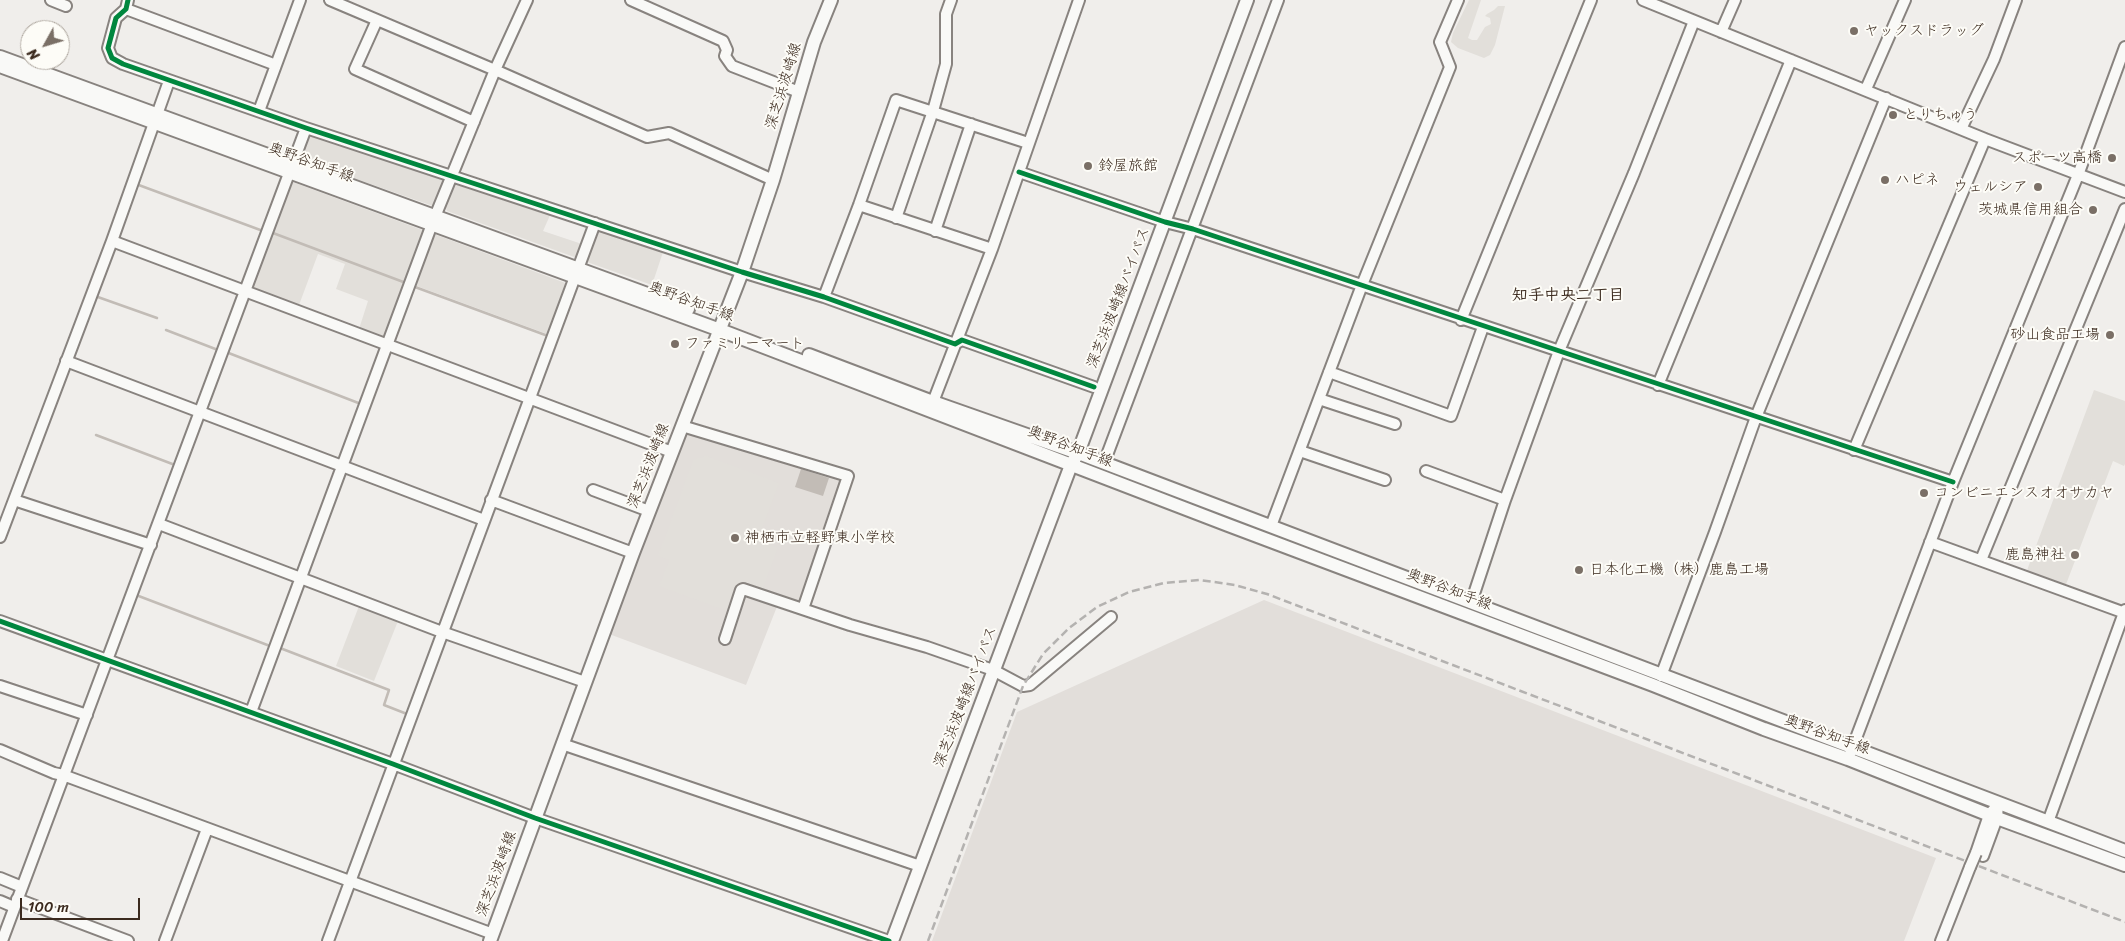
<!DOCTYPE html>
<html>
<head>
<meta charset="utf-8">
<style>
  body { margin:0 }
  #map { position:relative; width:2125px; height:941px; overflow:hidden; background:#f0eeeb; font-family:Sriracha,sans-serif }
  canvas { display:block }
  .north { position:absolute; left:20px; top:20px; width:50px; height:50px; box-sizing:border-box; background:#fdfcf7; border:1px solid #afa8a0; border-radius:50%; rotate:231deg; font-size:14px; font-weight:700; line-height:20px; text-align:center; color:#3b2a1e }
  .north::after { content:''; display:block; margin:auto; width:18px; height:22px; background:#7a6f66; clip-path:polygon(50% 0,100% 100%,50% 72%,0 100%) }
  .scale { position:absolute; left:20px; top:898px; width:120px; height:22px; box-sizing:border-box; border:2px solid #3b2a1e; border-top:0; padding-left:6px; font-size:15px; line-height:18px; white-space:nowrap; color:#3b2a1e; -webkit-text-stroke:4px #fdfcf7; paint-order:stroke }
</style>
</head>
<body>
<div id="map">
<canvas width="2125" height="941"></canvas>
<div class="north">N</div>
<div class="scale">100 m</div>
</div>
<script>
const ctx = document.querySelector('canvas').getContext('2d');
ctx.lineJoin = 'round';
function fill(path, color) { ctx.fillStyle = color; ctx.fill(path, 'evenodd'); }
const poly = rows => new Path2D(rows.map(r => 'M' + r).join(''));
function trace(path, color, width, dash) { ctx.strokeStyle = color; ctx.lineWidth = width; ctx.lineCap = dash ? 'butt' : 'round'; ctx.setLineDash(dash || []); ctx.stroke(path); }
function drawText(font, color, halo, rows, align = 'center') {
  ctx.font = font + ' Sriracha,"Klee One",sans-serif'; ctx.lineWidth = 4; ctx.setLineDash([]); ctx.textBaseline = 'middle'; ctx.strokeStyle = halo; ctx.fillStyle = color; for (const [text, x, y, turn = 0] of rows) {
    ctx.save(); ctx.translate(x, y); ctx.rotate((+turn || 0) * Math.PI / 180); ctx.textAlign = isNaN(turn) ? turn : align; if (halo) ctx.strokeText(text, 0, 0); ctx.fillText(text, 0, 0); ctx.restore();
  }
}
const built = poly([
  [686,431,844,477,801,606,780,599,746,685,609,634],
  [1264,600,1936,858,1904,941,932,941,1017,712]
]);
const green = poly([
  [1469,0,1481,0,1468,38,1472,40,1477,40,1485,27,1491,24,1490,18,1485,16,1487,14,1494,10,1498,6,1505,6,1495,45,1490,55,1484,58,1458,48,1451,42,1453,33],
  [310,134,445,181,433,206,302,160,301,154],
  [290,181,425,231,386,339,359,329,368,301,336,289,345,264,318,254,299,305,251,288],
  [456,182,551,213,543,231,582,244,577,258,447,211,445,206],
  [598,229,663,252,652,285,587,262,586,258],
  [434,234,568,284,547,334,414,285],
  [2094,390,2125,401,2125,464,2124,466,2113,461,2065,587,2026,573],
  [706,456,779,483,758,540,778,548,762,592,741,585,730,612,659,586,669,560,658,556,693,460],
  [359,606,398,621,374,681,336,666]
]);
const water = poly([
  [801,469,829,478,823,496,795,487]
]);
const stream = poly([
  [136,184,263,231],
  [273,233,406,283],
  [415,287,548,336],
  [95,296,157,318],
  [166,330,218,350],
  [226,352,361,404],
  [96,435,175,465],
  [136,595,270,646],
  [280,648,389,690,384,705,407,714]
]);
const minor = poly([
  [51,0,66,6],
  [128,0,126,9,116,18,108,48,112,58,123,64,306,128,742,272,824,297,955,344,962,340,1094,387],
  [330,0,495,70,647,137,669,133,773,180],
  [631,0,723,41,727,50,725,56,732,66,799,92],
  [1643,0,1985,139,2125,192],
  [126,9,276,65],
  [377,20,355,69,474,122],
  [1721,32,1735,0],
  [1866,89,1905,0],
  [259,111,300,0],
  [1961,129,1994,59,2016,0],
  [1019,172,1165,222,1193,229,1953,482],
  [859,205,992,249],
  [896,218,933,111,946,64,946,14,951,0],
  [935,231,971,124],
  [112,241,672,452],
  [824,297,859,205,896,100,1028,143],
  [1461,320,1591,0],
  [66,361,484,520],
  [1329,372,1451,416,1483,327],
  [1658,385,1791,60],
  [1319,399,1395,424],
  [933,402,992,249,1079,0],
  [682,426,848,476,803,609],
  [1854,450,1985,139],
  [1300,451,1385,480],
  [1104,463,1278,0],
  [1426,471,1505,500],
  [593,490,649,511],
  [14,500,151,545],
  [491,500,633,553],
  [159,524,442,632,585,682],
  [1271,526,1362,285,1450,67,1440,42,1458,0],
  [0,537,112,241,169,81],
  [1930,542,2125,613],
  [1981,560,2125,209],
  [1471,603,1505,500,1559,351,1634,173,1694,21],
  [0,621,393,764,535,818,889,941],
  [725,639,741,590,743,589,850,625,927,647,993,670,1023,686,1030,685,1111,617],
  [1661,676,1715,532,1756,417,1886,98],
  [0,686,87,715],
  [251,712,432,224,495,70,527,0],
  [562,744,920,866],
  [0,750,54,773,63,775,493,934],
  [1850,754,1953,482,2078,175,2125,47],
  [2048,822,2125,610],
  [1976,853,1989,815,1993,810],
  [1983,856,1997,818,1998,804],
  [0,878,22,887],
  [17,899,128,941],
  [0,901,14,907],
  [2,941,306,128],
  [165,941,207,829],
  [328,941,595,223],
  [1941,941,1970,867]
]);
const major = poly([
  [0,57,688,309],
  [0,66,720,330,1228,525,1653,685,1764,729,1848,759,1997,818,2125,865],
  [809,355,933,402,1078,453,2125,851],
  [490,941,633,553,742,272,773,180,814,42,831,0],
  [892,941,1071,465,1078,453,1247,0]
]);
const rail = poly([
  [928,941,1023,686,1043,654,1069,628,1097,607,1129,592,1164,583,1200,580,1235,585,1267,594,2125,922]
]);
const minorBridge = poly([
  [1970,867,1976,853]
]);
const cycleway = poly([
  [128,0,126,9,116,18,108,48,112,58,123,64,306,128,742,272,824,297,955,344,962,340,1094,387],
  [1019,172,1165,222,1193,229,1953,482],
  [0,621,393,764,535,818,889,941]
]);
const markers = [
  [1854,31,5,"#7a6f66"],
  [1893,115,5,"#7a6f66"],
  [2112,158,5,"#7a6f66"],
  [1088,166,5,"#7a6f66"],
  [1885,180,5,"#7a6f66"],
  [2038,187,5,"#7a6f66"],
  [2093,210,5,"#7a6f66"],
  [2110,335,5,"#7a6f66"],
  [675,344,5,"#7a6f66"],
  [1924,493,5,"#7a6f66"],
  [735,538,5,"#7a6f66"],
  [2075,555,5,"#7a6f66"],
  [1579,570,5,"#7a6f66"]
];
const poiNames = [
  ["ヤックスドラッグ",1864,31],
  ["とりちゅう",1903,115],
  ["スポーツ高橋",2102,158,"right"],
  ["鈴屋旅館",1098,166],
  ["ハピネ",1895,180],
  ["ウェルシア",2028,187,"right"],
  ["茨城県信用組合",2083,210,"right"],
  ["砂山食品工場",2100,335,"right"],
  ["ファミリーマート",685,344],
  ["コンビニエンスオオサカヤ",1934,493],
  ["神栖市立軽野東小学校",745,538],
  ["鹿島神社",2065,555,"right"],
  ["日本化工機（株）鹿島工場",1589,570]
];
const streetNames = [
  ["深芝浜波崎線",784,86,-73],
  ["奥野谷知手線",311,163,20],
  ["深芝浜波崎線バイパス",1119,298,-69],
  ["奥野谷知手線",691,302,20],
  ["奥野谷知手線",1070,447,21],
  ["深芝浜波崎線",649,466,-69],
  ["奥野谷知手線",1449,590,21],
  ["深芝浜波崎線バイパス",966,697,-69],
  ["奥野谷知手線",1827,735,20],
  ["深芝浜波崎線",497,874,-70]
];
const neighbourhoodNames = [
  ["知手中央二丁目",1568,296]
];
fill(built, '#e2deda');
fill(green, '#e2dfda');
fill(water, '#c2bcb6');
trace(stream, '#c2bcb6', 2.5);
trace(minor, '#88837f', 14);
trace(major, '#88837f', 16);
trace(minor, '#f9f9f7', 10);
trace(major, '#f9f9f7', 12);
trace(rail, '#b4b2b0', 2.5, [8, 4]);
trace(minorBridge, '#88837f', 14, []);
trace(minorBridge, '#f9f9f7', 10);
trace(cycleway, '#00873e', 5);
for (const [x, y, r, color] of markers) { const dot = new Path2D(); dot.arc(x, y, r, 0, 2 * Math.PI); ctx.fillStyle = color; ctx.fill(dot); trace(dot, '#fdfcf7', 2); }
drawText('15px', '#3b2a1e', '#fdfcf7', poiNames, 'left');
drawText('15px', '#3b2a1e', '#fdfcf7', streetNames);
drawText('bold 16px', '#3b2a1e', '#fdfcf7', neighbourhoodNames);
</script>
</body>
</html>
